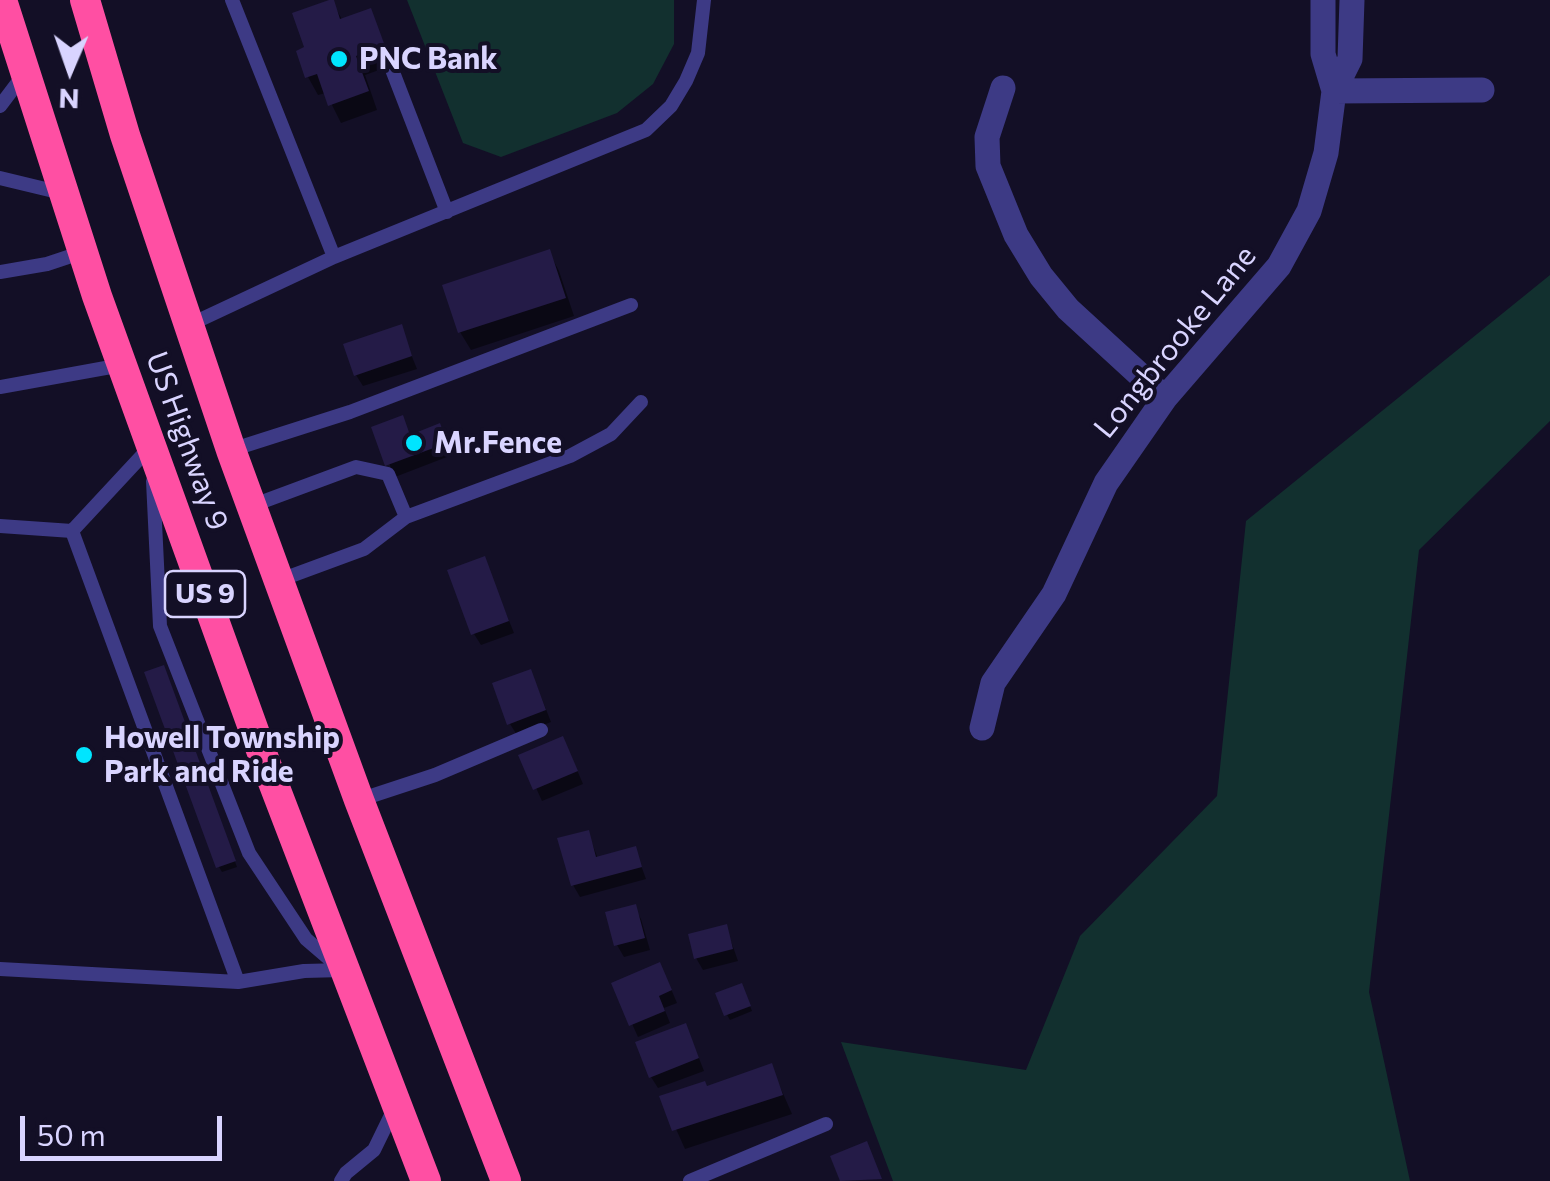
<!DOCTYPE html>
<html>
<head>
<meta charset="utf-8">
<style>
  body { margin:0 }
  #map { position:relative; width:1550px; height:1181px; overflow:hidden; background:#130f26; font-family:Commissioner,sans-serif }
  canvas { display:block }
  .north { position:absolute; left:20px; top:20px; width:100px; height:100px; -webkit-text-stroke:8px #130f26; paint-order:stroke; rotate:182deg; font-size:28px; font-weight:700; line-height:40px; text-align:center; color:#d9d4ff }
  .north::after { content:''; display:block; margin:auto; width:35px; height:45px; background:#d9d4ff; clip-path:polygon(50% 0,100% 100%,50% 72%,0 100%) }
  .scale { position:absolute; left:20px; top:1116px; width:202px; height:45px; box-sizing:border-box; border:5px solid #d9d4ff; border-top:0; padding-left:12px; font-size:30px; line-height:35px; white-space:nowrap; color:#d9d4ff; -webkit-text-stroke:8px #130f26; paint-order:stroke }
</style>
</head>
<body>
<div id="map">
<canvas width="1550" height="1181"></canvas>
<div class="north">N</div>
<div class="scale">50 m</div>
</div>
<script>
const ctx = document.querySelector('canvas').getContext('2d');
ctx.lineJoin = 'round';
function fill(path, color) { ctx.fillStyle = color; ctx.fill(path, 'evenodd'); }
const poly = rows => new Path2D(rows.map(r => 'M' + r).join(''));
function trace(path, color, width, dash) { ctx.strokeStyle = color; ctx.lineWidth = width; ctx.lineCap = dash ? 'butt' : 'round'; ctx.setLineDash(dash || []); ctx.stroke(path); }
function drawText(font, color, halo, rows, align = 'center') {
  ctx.font = font + ' Commissioner,sans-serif'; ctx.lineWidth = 8; ctx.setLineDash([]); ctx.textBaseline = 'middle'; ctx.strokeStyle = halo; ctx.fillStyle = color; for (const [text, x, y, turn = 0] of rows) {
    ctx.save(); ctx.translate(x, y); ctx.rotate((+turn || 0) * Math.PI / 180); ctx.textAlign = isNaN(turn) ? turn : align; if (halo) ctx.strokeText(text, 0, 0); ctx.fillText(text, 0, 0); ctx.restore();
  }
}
const green = poly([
  [407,0,674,0,674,44,653,84,617,113,501,157,463,143],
  [1550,275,1550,421,1419,550,1369,992,1410,1181,893,1181,841,1042,1026,1070,1080,936,1217,796,1246,521]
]);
const shadow = poly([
  [332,2,343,21,370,11,393,65,365,75,377,110,341,123,326,93,318,95,308,77,308,49],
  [549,252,559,271,574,316,471,350,460,332],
  [400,327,417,369,363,386,356,375],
  [402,418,411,437,439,426,452,455,395,477,374,429],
  [484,559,514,633,481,645,474,634],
  [148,673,166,673,237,867,222,872,219,867],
  [536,684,551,722,517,735,510,724],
  [569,751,583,784,542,801,522,757],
  [588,832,598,859,635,849,646,879,580,897,573,885,560,840],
  [634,907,641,919,650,950,624,957,617,945],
  [726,927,738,961,703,970,696,958],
  [666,977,677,1003,664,1008,670,1023,638,1037,614,984],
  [744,991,752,1011,730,1020,727,1015],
  [691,1038,704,1071,658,1088,651,1077],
  [771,1066,792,1114,685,1149,662,1098,707,1089]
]);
const building = poly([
  [329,0,334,0,340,19,371,8,385,46,356,56,369,91,328,106,317,74,305,78,296,51,304,47,292,13],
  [550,249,566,298,458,333,442,285],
  [402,324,412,356,354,376,343,344],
  [403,415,410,435,440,423,447,443,385,466,371,427],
  [485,556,509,621,471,635,447,570],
  [164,665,236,861,216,868,144,672],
  [531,669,546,710,507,725,492,683],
  [563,736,578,771,533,790,518,755],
  [589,830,596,857,636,846,642,867,571,886,557,838],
  [636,904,645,938,614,946,605,912],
  [727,924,733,949,694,959,688,934],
  [660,962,672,990,659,996,665,1011,629,1026,611,983],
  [742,983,751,1006,724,1016,715,993],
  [686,1023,699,1058,649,1078,635,1042],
  [772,1063,783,1095,672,1131,659,1096,705,1081,707,1086],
  [867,1141,882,1179,840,1181,830,1156]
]);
const lane = poly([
  [232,0,334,257],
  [386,54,447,212],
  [0,106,25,73],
  [0,178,62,193],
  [0,272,47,264,83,252],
  [189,325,334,257,646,130,671,106,686,81,698,53,704,0],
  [0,387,122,365],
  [231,450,350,412,631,305],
  [153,481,160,626,249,853,306,939,334,963],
  [251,506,356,467,388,474,406,517,364,549,280,580],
  [406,517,570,456,611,434,641,402],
  [0,526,72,531,151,446],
  [72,531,238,982],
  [359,800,435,775,541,730],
  [0,969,238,982,304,971,343,970],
  [341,1181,346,1173,374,1150,394,1109],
  [690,1181,826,1124]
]);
const street = poly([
  [1003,88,987,137,988,166,1016,235,1041,276,1068,309,1165,398],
  [1334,91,1482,90],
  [1334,91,1350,59,1352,0],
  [982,728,993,683,1054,594,1106,483,1165,398,1279,266,1309,211,1326,153,1334,91,1323,54,1323,0]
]);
const highway = poly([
  [2,0,97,296,266,764,426,1181],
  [85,0,125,135,231,450,359,800,506,1181]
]);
const markers = [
  [339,59,10,"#00e5ff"],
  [414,443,10,"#00e5ff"],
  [84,755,10,"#00e5ff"]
];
const shields = [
  [205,594,80]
];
const shieldNames = [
  ["US 9",205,594]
];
const poiNames = [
  ["PNC Bank",359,59],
  ["Mr.Fence",434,443],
  ["Howell Township",104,738],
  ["Park and Ride",104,772]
];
const streetNames = [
  ["Longbrooke Lane",1175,342,-51],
  ["US Highway 9",187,441,70]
];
fill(green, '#12302f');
fill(shadow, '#0007');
fill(building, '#241b47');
trace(lane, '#3d3a85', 14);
trace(street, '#3d3a85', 25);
trace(highway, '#ff4fa3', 30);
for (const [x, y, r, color] of markers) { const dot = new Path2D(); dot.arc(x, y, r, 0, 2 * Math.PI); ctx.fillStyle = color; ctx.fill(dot); trace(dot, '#130f26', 4); }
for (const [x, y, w] of shields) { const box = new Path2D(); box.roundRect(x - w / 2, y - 23, w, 46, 8); ctx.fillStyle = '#130f26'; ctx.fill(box); trace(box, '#d9d4ff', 2.5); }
drawText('bold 28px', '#d9d4ff', null, shieldNames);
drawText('bold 30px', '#d9d4ff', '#130f26', poiNames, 'left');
drawText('30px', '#d9d4ff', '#130f26', streetNames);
</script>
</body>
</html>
